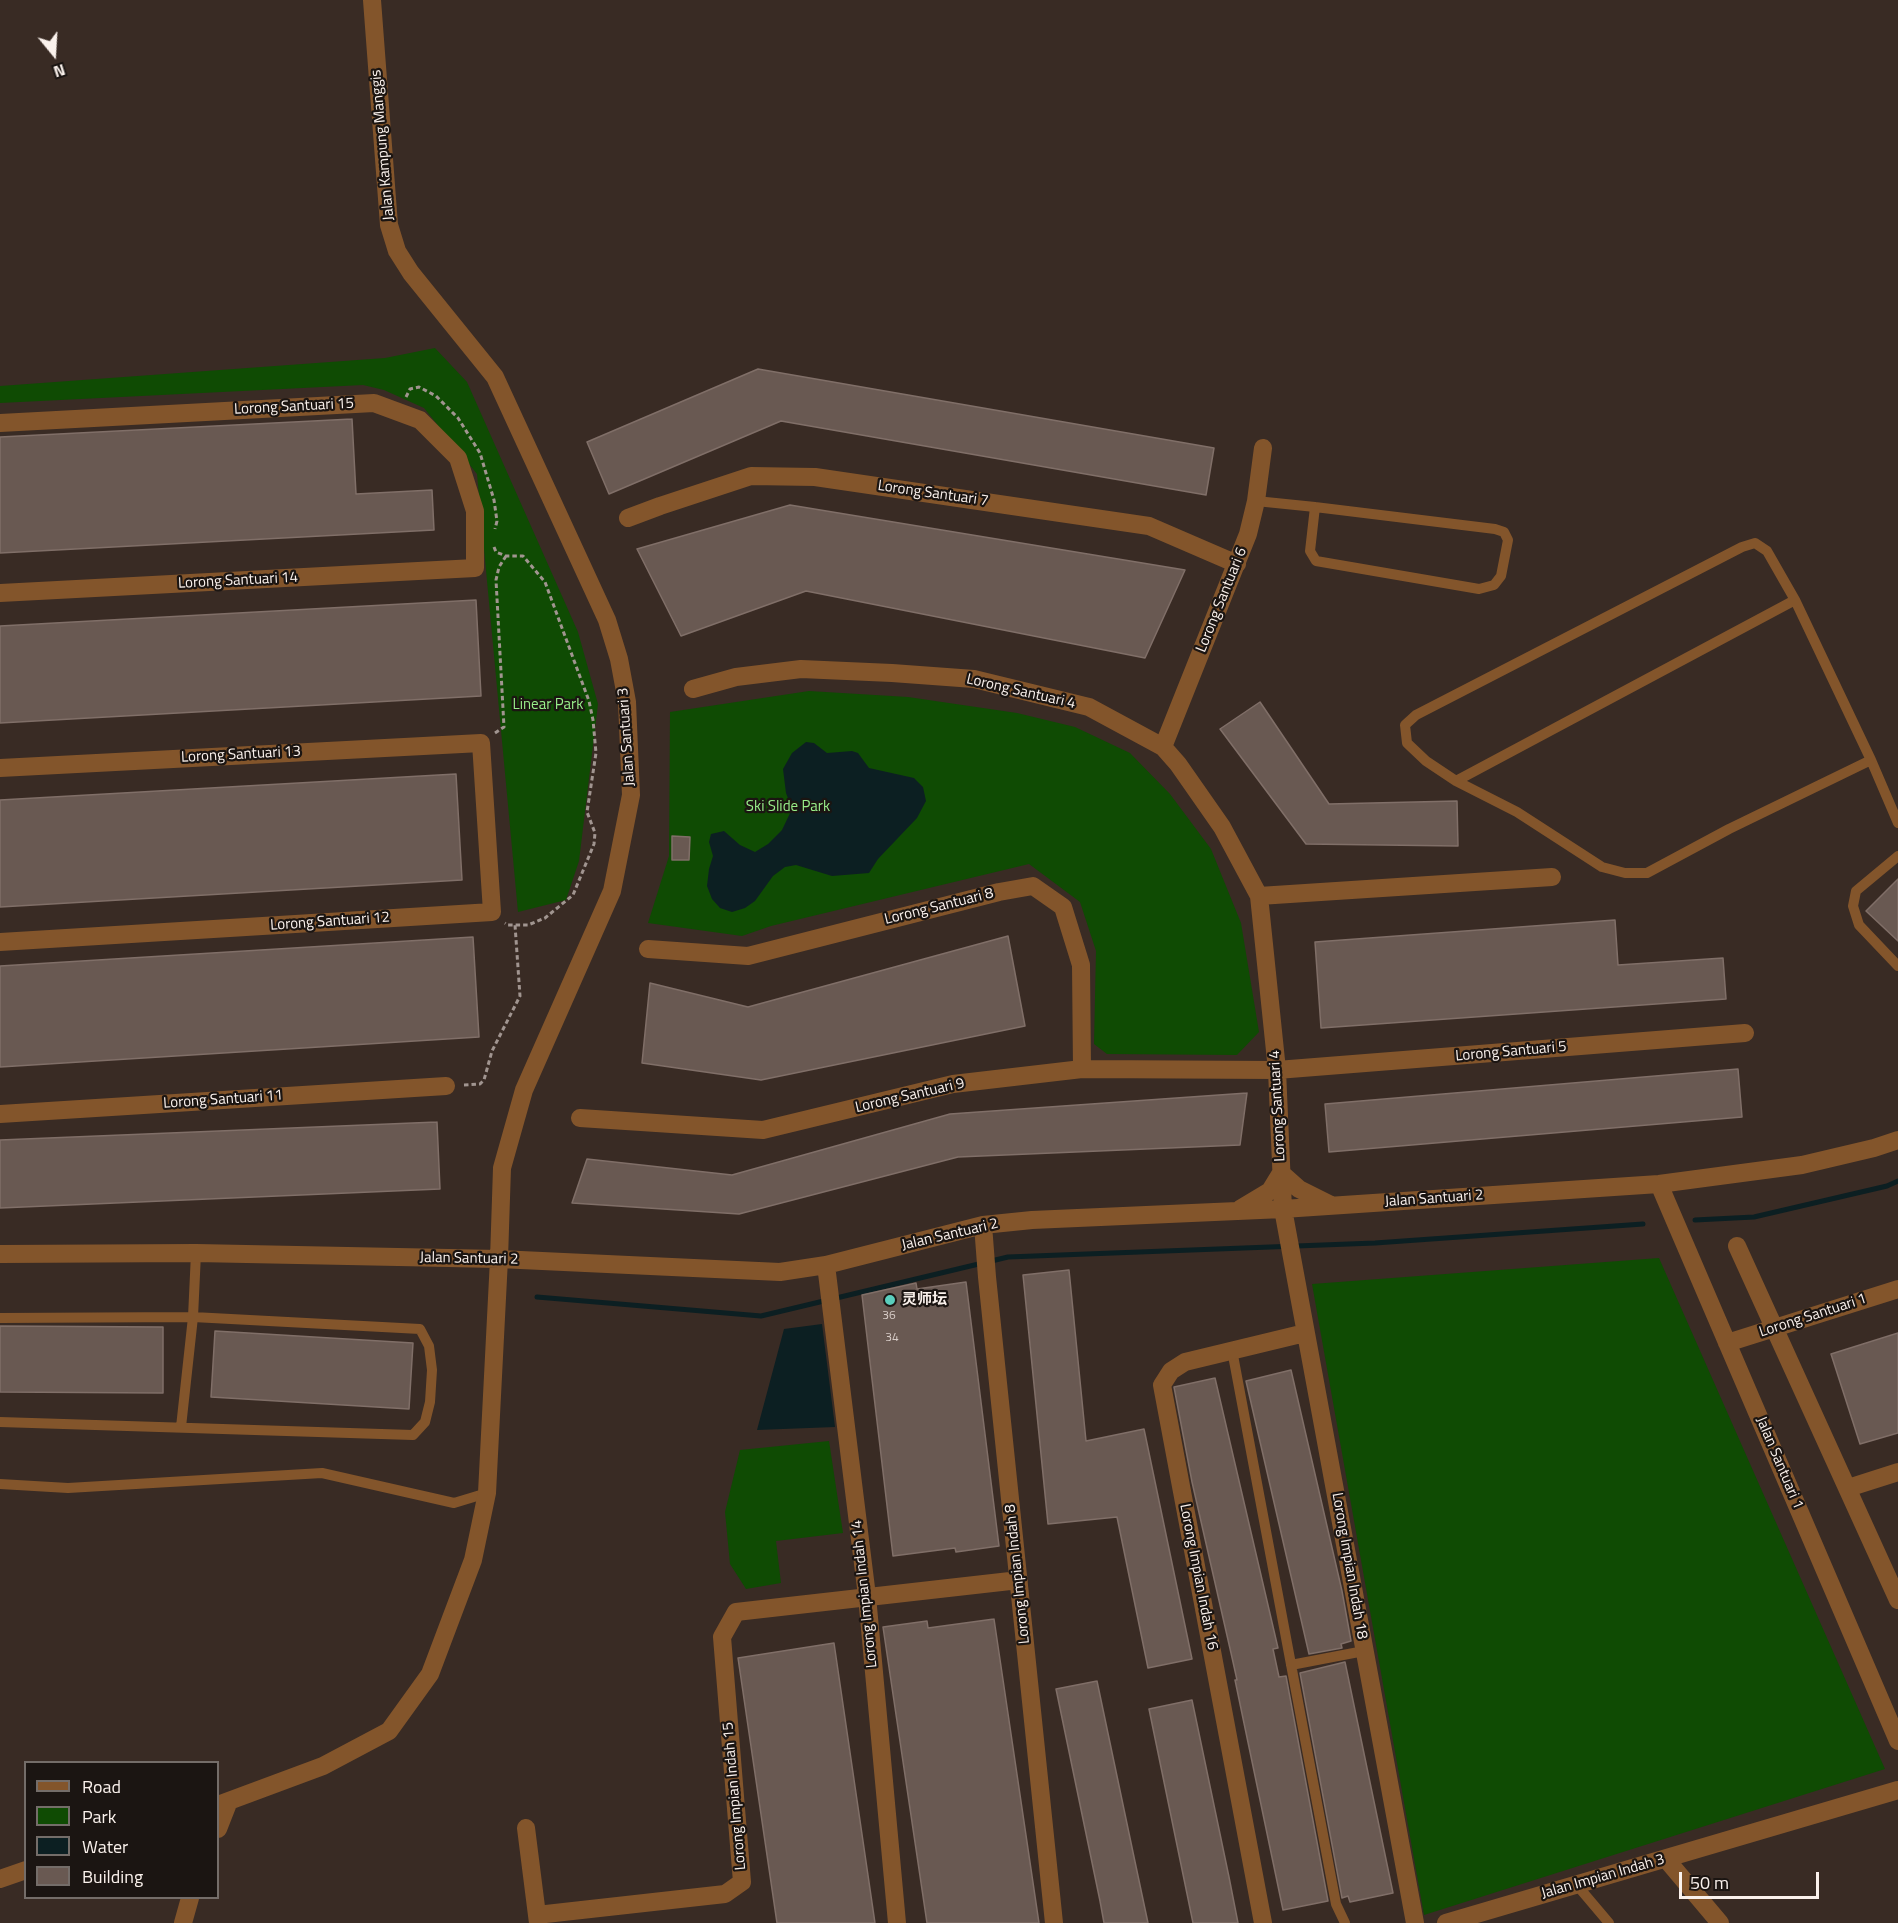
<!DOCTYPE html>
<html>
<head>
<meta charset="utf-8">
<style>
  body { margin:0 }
  #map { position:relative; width:1898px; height:1923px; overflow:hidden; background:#392b24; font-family:"Titillium Web",sans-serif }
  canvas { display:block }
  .legend { position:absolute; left:24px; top:1761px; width:195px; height:138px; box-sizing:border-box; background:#1b1512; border:2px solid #746d69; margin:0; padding:8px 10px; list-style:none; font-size:18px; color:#faf1ec }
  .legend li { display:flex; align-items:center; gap:12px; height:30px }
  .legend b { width:30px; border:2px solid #746d69 }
  .north { position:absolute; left:24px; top:24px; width:60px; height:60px; -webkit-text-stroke:4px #1b1512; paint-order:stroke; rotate:162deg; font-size:16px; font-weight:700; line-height:24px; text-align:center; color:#faf1ec }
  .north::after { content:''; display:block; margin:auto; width:21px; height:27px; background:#faf1ec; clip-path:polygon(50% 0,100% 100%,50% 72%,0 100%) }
  .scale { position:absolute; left:1679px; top:1872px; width:140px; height:27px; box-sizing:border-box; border:3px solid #faf1ec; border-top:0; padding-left:8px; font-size:18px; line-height:21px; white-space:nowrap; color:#faf1ec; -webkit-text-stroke:4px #1b1512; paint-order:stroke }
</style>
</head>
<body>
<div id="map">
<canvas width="1898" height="1923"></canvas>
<ul class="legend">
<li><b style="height:8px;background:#83552b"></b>Road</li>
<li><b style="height:16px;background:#0f4b03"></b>Park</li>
<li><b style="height:16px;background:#0c1f22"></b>Water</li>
<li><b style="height:16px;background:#695952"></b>Building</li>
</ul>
<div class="north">N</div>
<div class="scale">50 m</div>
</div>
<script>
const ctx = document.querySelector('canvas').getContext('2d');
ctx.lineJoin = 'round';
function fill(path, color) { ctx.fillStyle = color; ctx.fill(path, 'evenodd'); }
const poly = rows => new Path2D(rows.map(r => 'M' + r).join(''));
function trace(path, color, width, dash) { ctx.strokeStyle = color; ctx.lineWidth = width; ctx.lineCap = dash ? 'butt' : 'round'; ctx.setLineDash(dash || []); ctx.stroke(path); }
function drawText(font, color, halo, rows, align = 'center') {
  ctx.font = font + ' "Titillium Web","Noto Sans SC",sans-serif'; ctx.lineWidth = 4.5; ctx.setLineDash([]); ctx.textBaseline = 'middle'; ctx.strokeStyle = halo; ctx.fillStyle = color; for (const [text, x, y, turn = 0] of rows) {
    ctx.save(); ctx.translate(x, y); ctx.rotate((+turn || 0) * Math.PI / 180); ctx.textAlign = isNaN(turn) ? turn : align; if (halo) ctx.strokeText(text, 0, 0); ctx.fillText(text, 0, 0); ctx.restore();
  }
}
const green = poly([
  [435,348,467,382,578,632,598,704,579,861,566,900,518,912,477,474,424,408,384,390,363,385,0,403,0,386,385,358],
  [809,691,908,697,1017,713,1075,727,1130,753,1170,794,1211,849,1241,923,1259,1032,1237,1055,1107,1054,1094,1044,1096,951,1080,902,1029,864,771,926,742,936,648,923,669,856,670,712],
  [1659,1258,1885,1769,1424,1915,1312,1284],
  [829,1441,843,1533,776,1541,781,1583,746,1589,730,1564,725,1512,740,1450]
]);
const water = poly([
  [806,742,814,743,827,753,852,751,858,753,869,768,914,778,923,787,926,801,917,818,878,859,869,873,832,876,796,865,785,867,773,876,755,901,745,908,732,912,720,908,712,899,707,886,709,869,713,856,709,842,711,834,724,831,740,845,755,852,768,844,782,830,792,809,786,793,783,769,792,753],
  [822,1324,835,1427,757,1430,784,1329]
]);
const stream = poly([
  [1695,1220,1754,1217,1887,1186,1898,1181],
  [537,1297,761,1316,1008,1257,1375,1243,1643,1224]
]);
const building = poly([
  [758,369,1214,448,1206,495,781,421,609,494,587,442,758,369],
  [352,419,356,494,432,490,434,530,0,553,0,437,352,419],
  [790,505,1185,570,1145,658,806,591,681,636,637,549,790,505],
  [476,600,481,696,0,723,0,626,476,600],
  [1260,702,1329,804,1457,801,1458,846,1306,844,1220,729,1260,702],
  [456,774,462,880,0,907,0,800,456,774],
  [672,836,690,837,689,860,672,860,672,836],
  [1898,879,1898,941,1866,911,1898,879],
  [1615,920,1618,965,1723,958,1726,999,1321,1028,1315,942,1615,920],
  [1008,936,1025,1026,761,1080,642,1063,650,983,748,1007,1008,936],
  [473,937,479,1037,0,1067,0,966,473,937],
  [1738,1069,1742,1117,1329,1152,1325,1104,1738,1069],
  [1247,1093,1240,1145,958,1157,739,1214,572,1203,587,1159,732,1175,950,1114,1247,1093],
  [437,1122,440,1189,0,1208,0,1140,437,1122],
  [1069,1270,1086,1441,1144,1429,1192,1659,1148,1668,1117,1517,1048,1524,1023,1275,1069,1270],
  [966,1282,999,1546,956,1552,955,1548,893,1556,862,1295,916,1283,917,1289,966,1282],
  [0,1326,163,1327,163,1393,0,1392,0,1326],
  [215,1331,413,1343,409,1409,211,1397,215,1331],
  [1898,1333,1898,1433,1860,1444,1831,1354,1898,1333],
  [1291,1370,1342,1591,1351,1641,1341,1644,1342,1648,1309,1654,1246,1381,1291,1370],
  [1215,1378,1278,1648,1273,1649,1279,1677,1286,1676,1328,1901,1283,1910,1235,1680,1237,1680,1231,1653,1192,1482,1174,1387,1215,1378],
  [994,1619,1039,1923,927,1923,883,1627,927,1621,928,1628,994,1619],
  [834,1643,875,1923,777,1923,738,1658,834,1643],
  [1345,1662,1393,1893,1350,1902,1348,1896,1342,1898,1300,1673,1345,1662],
  [1097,1681,1134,1857,1148,1923,1104,1923,1100,1901,1056,1689,1097,1681],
  [1192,1700,1229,1877,1238,1923,1193,1923,1149,1709,1192,1700]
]);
const path = poly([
  [406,397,410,389,419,387,436,396,458,418,480,453,494,500,497,521,495,529],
  [494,547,496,552,506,556,523,556,545,582,589,701,593,720,596,753,587,812,595,833,594,844,573,895,545,918,528,925,508,925,505,923],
  [495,733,504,727,496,580,499,567,506,556],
  [464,1085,480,1084,484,1080,492,1051,520,996,515,925]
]);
const lane = poly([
  [1256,501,1315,507,1495,529,1504,532,1508,540,1501,576,1494,585,1479,589,1316,561,1310,551,1315,507],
  [1871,760,1729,829,1647,873,1625,873,1602,867,1517,812,1456,781,1426,761,1407,743,1405,725,1416,715,1742,547,1755,543,1767,551,1795,600,1871,760,1898,823],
  [1456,781,1795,600],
  [1898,856,1856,891,1853,906,1859,925,1898,966],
  [0,1318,193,1317,420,1329,429,1346,432,1370,430,1402,425,1422,413,1435,0,1422],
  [1232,1350,1336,1904,1345,1923],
  [181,1427,193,1317,196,1253],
  [0,1484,68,1488,322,1473,454,1503,487,1493],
  [1291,1665,1364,1651],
  [1576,1884,1609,1923]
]);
const street = poly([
  [0,423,374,403,420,420,458,458,475,511,475,568,0,593],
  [628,518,660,506,751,476,815,477,1149,526,1237,564],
  [693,689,736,677,801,669,892,673,974,679,1089,707,1163,747,1178,764,1222,827,1259,896,1277,1070,1283,1209,1415,1923],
  [1163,747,1248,534,1256,501,1263,448],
  [0,768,481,743,492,912,0,942],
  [1259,896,1552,877],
  [648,949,748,956,999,892,1033,886,1063,907,1081,965,1082,1069],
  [0,1114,446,1086],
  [580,1118,763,1130,953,1084,1082,1069,1277,1070,1745,1033],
  [1659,1184,1898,1741],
  [1240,1209,1270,1191,1281,1173,1299,1189,1331,1205],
  [983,1225,987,1277,1054,1923],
  [1737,1246,1898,1600],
  [0,1254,196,1253,499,1259,780,1272,826,1265,983,1225,1032,1220,1283,1209,1659,1184,1802,1165,1874,1148,1898,1140],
  [826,1265,867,1596,897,1923],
  [1727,1343,1898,1289],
  [1848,1488,1898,1472],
  [218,1805,323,1766,389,1731,430,1674,473,1560,487,1493,499,1259,502,1168,524,1090,612,891,631,795,627,702,619,659,607,620,495,377,411,273,397,251,389,225,372,0],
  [526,1828,538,1923],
  [218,1829,229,1801],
  [1666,1859,1720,1923],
  [0,1879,26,1870],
  [537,1915,725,1894,742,1882,722,1637,736,1612,1019,1580],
  [183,1923,190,1898],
  [1263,1923,1162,1385,1171,1371,1185,1362,1305,1333],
  [1446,1923,1898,1790]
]);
const markers = [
  [890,1300,6,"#5acebd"]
];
const numberNames = [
  ["36",889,1316],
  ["34",892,1338]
];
const streetNames = [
  ["Jalan Kampung Manggis",383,145,-95],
  ["Lorong Santuari 15",294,407,-3],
  ["Lorong Santuari 7",933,494,8],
  ["Lorong Santuari 14",238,581,-3],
  ["Lorong Santuari 6",1222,600,-68],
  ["Lorong Santuari 4",1021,692,13],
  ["Jalan Santuari 3",627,737,-94],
  ["Lorong Santuari 13",241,755,-3],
  ["Lorong Santuari 8",939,907,-14],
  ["Lorong Santuari 12",330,922,-4],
  ["Lorong Santuari 5",1511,1052,-5],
  ["Lorong Santuari 9",910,1096,-13],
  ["Lorong Santuari 11",223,1100,-4],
  ["Lorong Santuari 4",1278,1106,-93],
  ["Jalan Santuari 2",1434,1199,-4],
  ["Jalan Santuari 2",950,1235,-13],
  ["Jalan Santuari 2",469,1259,1],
  ["Lorong Santuari 1",1813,1316,-18],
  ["Jalan Santuari 1",1779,1463,67],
  ["Lorong Impian Indah 18",1349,1566,80],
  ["Lorong Impian Indah 8",1018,1574,-96],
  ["Lorong Impian Indah 16",1198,1577,79],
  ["Lorong Impian Indah 14",865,1594,-96],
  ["Lorong Impian Indah 15",735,1796,-95],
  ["Jalan Impian Indah 3",1603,1877,-16]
];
const parkNames = [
  ["Linear Park",548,705],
  ["Ski Slide Park",788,807]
];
const poiNames = [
  ["灵师坛",902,1300]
];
fill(green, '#0f4b03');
fill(water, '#0c1f22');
trace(stream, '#0c1f22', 5);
fill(building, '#695952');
trace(building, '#806f68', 1.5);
trace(path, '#a19590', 3, [4.5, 3]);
trace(lane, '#83552b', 10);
trace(street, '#83552b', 18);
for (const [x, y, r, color] of markers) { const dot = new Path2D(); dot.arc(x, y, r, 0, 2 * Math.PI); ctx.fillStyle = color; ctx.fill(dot); trace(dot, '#1b1512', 2); }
drawText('12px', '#d6cbc6', null, numberNames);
drawText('15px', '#faf1ec', '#1b1512', streetNames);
drawText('15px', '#98ee8a', '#1b1512', parkNames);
drawText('bold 15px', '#faf1ec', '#1b1512', poiNames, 'left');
</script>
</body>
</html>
